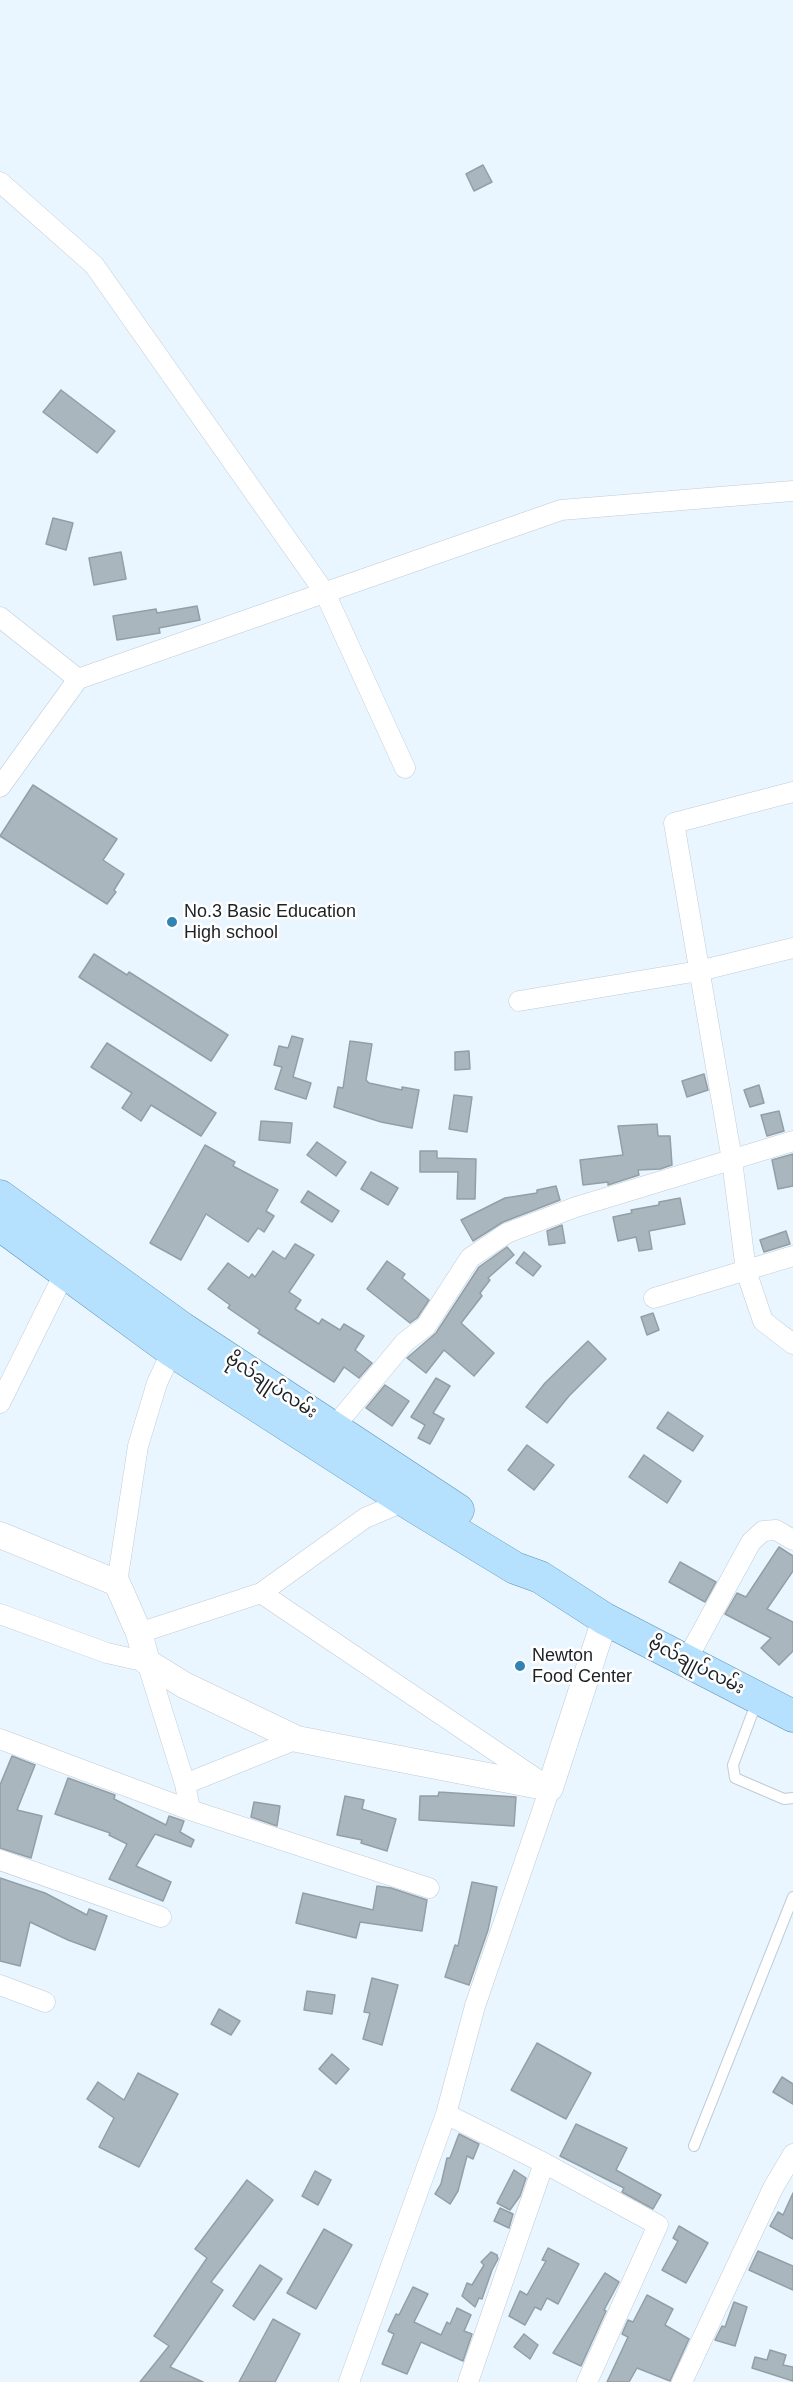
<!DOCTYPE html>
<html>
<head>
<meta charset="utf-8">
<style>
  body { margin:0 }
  canvas { display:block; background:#e9f6ff }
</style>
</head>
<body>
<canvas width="793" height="2382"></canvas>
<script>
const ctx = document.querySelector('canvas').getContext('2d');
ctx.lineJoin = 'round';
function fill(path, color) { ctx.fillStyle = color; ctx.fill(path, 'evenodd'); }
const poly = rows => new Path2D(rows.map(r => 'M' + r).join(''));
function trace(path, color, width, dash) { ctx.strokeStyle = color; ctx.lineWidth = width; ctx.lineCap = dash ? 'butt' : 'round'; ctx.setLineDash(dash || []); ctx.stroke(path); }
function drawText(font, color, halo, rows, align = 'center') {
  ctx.font = font + ' Arial,"Noto Sans Myanmar",sans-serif'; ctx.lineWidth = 5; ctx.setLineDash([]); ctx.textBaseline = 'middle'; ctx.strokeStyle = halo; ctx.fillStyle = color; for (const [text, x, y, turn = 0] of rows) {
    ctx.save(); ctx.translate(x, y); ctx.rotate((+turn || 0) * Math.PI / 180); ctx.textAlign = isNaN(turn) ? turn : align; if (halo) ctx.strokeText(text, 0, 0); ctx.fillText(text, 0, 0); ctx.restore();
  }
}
const building = poly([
  [483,165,492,182,474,191,466,174,483,165],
  [61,390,115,431,97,453,43,412,61,390],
  [53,518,73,523,66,550,46,544,53,518],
  [121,552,126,579,94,585,89,558,121,552],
  [197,606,200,620,159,628,160,633,117,640,113,616,156,609,157,613,197,606],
  [33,785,117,839,103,860,124,874,114,890,116,892,107,904,0,836,33,785],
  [94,954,127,975,129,972,228,1035,211,1061,79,977,94,954],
  [292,1036,303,1039,293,1077,311,1083,306,1099,275,1089,282,1067,274,1065,279,1046,288,1048,292,1036],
  [350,1041,372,1044,366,1080,369,1083,402,1090,402,1087,419,1090,412,1128,381,1122,334,1107,338,1087,343,1088,350,1041],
  [107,1043,216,1113,201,1136,151,1105,141,1121,122,1108,132,1093,91,1067,107,1043],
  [469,1051,470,1069,455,1070,455,1052,469,1051],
  [704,1074,708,1090,687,1097,682,1081,704,1074],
  [759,1085,764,1103,750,1107,744,1090,759,1085],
  [454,1095,472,1097,467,1132,449,1129,454,1095],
  [779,1111,784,1131,767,1136,761,1115,779,1111],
  [261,1121,292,1123,290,1143,259,1140,261,1121],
  [657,1124,658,1136,670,1136,672,1165,660,1169,638,1170,639,1175,608,1185,608,1182,583,1185,580,1160,623,1155,618,1126,657,1124],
  [317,1142,346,1162,336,1176,307,1155,317,1142],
  [205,1145,235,1162,233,1166,278,1190,266,1211,274,1216,264,1232,258,1228,248,1242,206,1214,181,1260,150,1243,205,1145],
  [420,1151,437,1151,437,1158,476,1159,475,1199,457,1199,458,1172,420,1172,420,1151],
  [793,1154,793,1186,778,1189,772,1160,793,1154],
  [371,1172,398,1188,388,1205,361,1189,371,1172],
  [556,1186,560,1200,503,1222,473,1241,461,1220,505,1198,537,1193,537,1190,556,1186],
  [308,1191,339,1211,332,1222,301,1202,308,1191],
  [680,1198,685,1224,649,1231,652,1249,639,1251,636,1237,618,1241,613,1217,632,1213,631,1210,659,1205,659,1202,680,1198],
  [562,1225,565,1243,549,1245,547,1231,562,1225],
  [786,1231,790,1244,764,1252,760,1240,786,1231],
  [295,1244,314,1255,289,1292,301,1300,295,1309,319,1324,322,1319,340,1330,344,1324,364,1336,355,1350,372,1363,359,1378,344,1367,334,1382,258,1333,260,1330,228,1308,230,1305,208,1289,228,1263,249,1278,252,1274,255,1277,273,1251,285,1259,295,1244],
  [507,1247,514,1255,488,1278,490,1280,480,1293,482,1296,461,1323,494,1353,474,1376,444,1350,426,1373,407,1358,436,1333,479,1267,507,1247],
  [524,1252,541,1266,533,1276,516,1263,524,1252],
  [387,1261,405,1274,402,1278,429,1300,417,1318,410,1323,367,1289,387,1261],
  [653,1313,659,1330,647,1335,641,1317,653,1313],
  [588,1341,606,1359,569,1396,547,1423,526,1407,545,1383,588,1341],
  [436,1378,450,1386,433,1413,444,1419,430,1444,418,1438,425,1425,411,1417,436,1378],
  [385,1385,409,1401,392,1426,366,1408,385,1385],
  [668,1412,703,1436,693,1451,657,1428,668,1412],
  [527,1445,554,1465,534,1490,508,1470,527,1445],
  [644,1455,681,1481,667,1503,629,1477,644,1455],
  [779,1547,793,1556,793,1571,767,1609,793,1622,793,1651,779,1665,761,1648,771,1638,725,1614,737,1593,746,1597,779,1547],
  [680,1562,716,1582,705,1602,669,1582,680,1562],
  [12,1756,35,1765,17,1810,42,1816,31,1858,0,1848,0,1785,12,1756],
  [68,1778,115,1795,114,1799,166,1825,169,1816,184,1821,180,1832,194,1840,191,1847,155,1834,136,1866,171,1882,163,1901,109,1879,127,1844,109,1835,110,1833,55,1814,68,1778],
  [439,1792,516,1797,514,1826,419,1820,420,1796,438,1796,439,1792],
  [345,1796,364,1800,362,1809,396,1819,387,1851,361,1843,362,1840,337,1835,345,1796],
  [254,1802,280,1806,277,1826,251,1817,254,1802],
  [0,1878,45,1893,87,1915,89,1909,107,1916,95,1950,68,1940,30,1922,20,1966,0,1961,0,1878],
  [472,1882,497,1887,488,1930,469,1985,445,1977,455,1945,458,1946,472,1882],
  [377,1886,391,1888,427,1900,422,1931,360,1922,356,1938,296,1923,303,1893,373,1910,377,1886],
  [372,1978,398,1985,382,2045,363,2039,370,2013,364,2012,372,1978],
  [307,1991,335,1995,332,2014,304,2010,307,1991],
  [219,2009,240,2021,231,2035,211,2024,219,2009],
  [537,2043,591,2073,566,2119,511,2090,537,2043],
  [332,2054,349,2069,336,2084,319,2069,332,2054],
  [138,2073,178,2094,139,2167,99,2147,114,2118,87,2099,98,2082,124,2100,138,2073],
  [782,2077,793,2084,793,2104,773,2092,782,2077],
  [576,2124,627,2148,616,2170,661,2195,653,2209,622,2192,624,2188,560,2156,576,2124],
  [459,2134,479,2144,473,2159,467,2156,458,2191,450,2204,435,2194,441,2184,447,2158,450,2158,459,2134],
  [514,2170,526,2178,520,2196,510,2210,497,2203,514,2170],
  [315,2171,331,2180,318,2205,302,2196,315,2171],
  [247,2180,273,2200,211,2282,223,2290,170,2367,203,2382,140,2382,169,2346,154,2336,207,2258,195,2249,247,2180],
  [793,2193,793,2239,770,2226,778,2212,783,2215,793,2193],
  [500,2208,513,2214,509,2228,494,2221,500,2208],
  [679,2226,708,2243,686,2283,662,2270,678,2241,673,2238,679,2226],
  [324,2229,352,2245,316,2309,287,2293,324,2229],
  [548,2248,579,2264,558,2304,547,2298,541,2310,535,2307,525,2325,509,2316,520,2291,527,2295,546,2261,542,2260,548,2248],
  [758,2251,793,2266,793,2290,749,2270,758,2251],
  [491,2252,497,2255,498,2259,492,2270,482,2299,479,2298,475,2307,462,2296,467,2283,472,2285,484,2265,481,2262,491,2252],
  [260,2265,282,2279,254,2320,233,2306,260,2265],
  [605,2273,619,2282,604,2310,606,2311,581,2366,553,2353,605,2273],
  [413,2287,428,2294,414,2322,441,2335,447,2322,450,2324,457,2308,471,2315,464,2331,472,2334,463,2361,421,2342,407,2374,382,2364,394,2334,388,2331,396,2314,399,2315,413,2287],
  [647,2295,673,2309,665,2325,689,2339,670,2381,637,2368,629,2382,607,2382,628,2337,622,2334,628,2320,633,2322,647,2295],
  [734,2302,747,2307,735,2346,715,2340,722,2326,725,2327,734,2302],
  [273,2319,300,2334,275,2382,239,2382,273,2319],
  [524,2334,538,2345,530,2359,514,2347,524,2334],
  [770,2350,786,2355,783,2365,793,2367,793,2381,752,2368,755,2357,767,2360,770,2350]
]);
const service = poly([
  [757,1701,733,1765,735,1778,784,1799,793,1798],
  [694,2146,793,1897]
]);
const minor = poly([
  [0,182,94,265,325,593,405,768],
  [0,617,78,679],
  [0,787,78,679,561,510,793,491],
  [793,792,674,823,732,1160,746,1271,763,1321,793,1344],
  [519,1001,699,971,793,948],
  [654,1298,793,1256],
  [0,1403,65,1272],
  [334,1427,405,1342,426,1326,470,1258,507,1233,576,1207,793,1141],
  [117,1583,138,1446,157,1383,172,1351],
  [261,1593,550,1788,475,2006,446,2114,349,2382],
  [0,1614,107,1653,147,1662,185,1784,190,1810],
  [139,1633,261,1593,365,1518,405,1501],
  [686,1661,751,1542,763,1531,776,1530,793,1540],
  [0,1739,190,1810,429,1888],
  [185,1784,297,1739],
  [0,1860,161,1917],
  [0,1985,45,2002],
  [446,2114,544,2163,658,2225,587,2382],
  [468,2382,544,2163],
  [682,2382,773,2188,793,2154]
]);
const tertiary = poly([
  [0,1535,117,1583,139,1633,147,1662,184,1685,297,1739,550,1788,605,1619]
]);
const primary = poly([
  [0,1196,182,1328,458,1510],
  [0,1225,172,1351,405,1501,515,1568,540,1577,605,1619,793,1716]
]);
const markers = [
  [172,922,6,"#3183b3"],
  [520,1666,6,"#3183b3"]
];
const poiNames = [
  ["No.3 Basic Education",184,912],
  ["High school",184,933],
  ["Newton",532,1656],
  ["Food Center",532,1677]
];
const streetNames = [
  ["ဗိုလ်ချုပ်လမ်း",271,1386,33],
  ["ဗိုလ်ချုပ်လမ်း",696,1666,27]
];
fill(building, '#aab6be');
trace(building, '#939fa7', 1.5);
trace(service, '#c0ccd4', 12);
trace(minor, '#c0ccd4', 21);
trace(tertiary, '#c0ccd4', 27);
trace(primary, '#5f91b2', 33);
trace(service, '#fff', 10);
trace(minor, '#fff', 20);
trace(tertiary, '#fff', 26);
trace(primary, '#b5e1fe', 32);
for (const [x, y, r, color] of markers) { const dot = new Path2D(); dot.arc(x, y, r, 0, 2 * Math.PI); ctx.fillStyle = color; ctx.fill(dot); trace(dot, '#fff', 2); }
drawText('18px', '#1c2124', '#fff', poiNames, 'left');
drawText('18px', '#1c2124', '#fff', streetNames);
</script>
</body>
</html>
